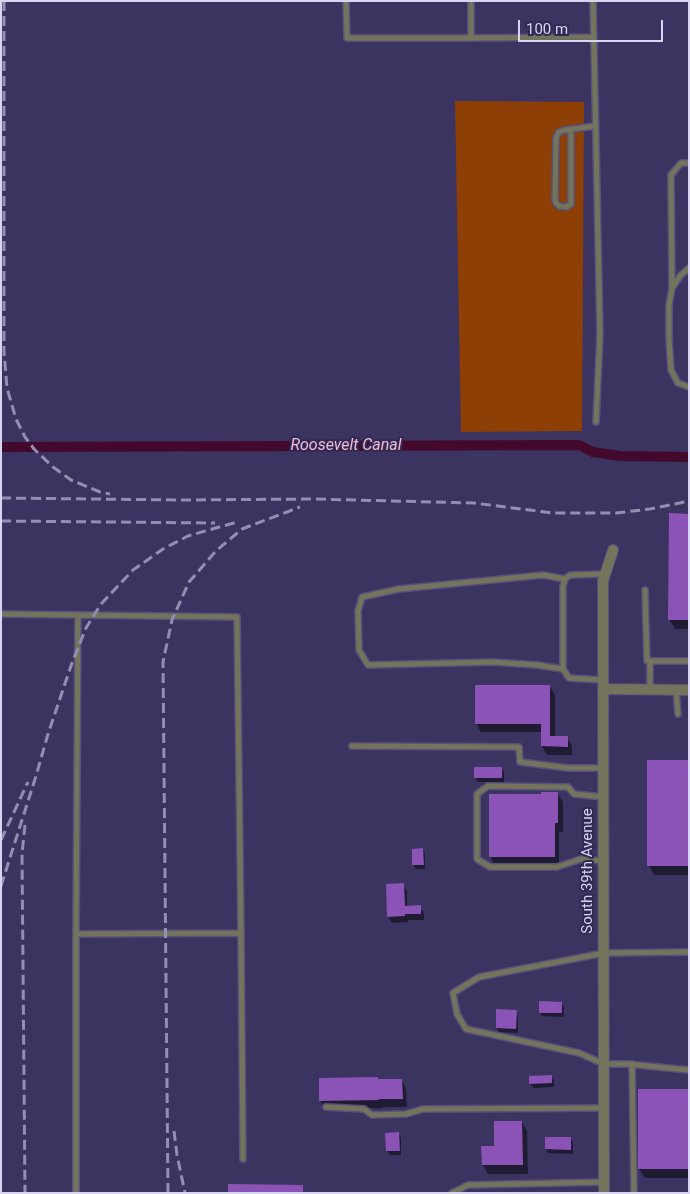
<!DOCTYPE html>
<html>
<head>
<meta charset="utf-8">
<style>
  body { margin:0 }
  #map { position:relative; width:690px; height:1194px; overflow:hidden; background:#3b3461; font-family:Roboto,sans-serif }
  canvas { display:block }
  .frame { position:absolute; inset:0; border:2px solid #d7d5f1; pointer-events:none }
  .scale { position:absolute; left:518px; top:20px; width:145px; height:22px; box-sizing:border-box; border:2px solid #d7d5f1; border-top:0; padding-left:6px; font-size:15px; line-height:18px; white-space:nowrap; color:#d7d5f1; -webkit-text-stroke:4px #312a55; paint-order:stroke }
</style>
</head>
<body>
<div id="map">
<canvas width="690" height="1194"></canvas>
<div class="frame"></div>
<div class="scale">100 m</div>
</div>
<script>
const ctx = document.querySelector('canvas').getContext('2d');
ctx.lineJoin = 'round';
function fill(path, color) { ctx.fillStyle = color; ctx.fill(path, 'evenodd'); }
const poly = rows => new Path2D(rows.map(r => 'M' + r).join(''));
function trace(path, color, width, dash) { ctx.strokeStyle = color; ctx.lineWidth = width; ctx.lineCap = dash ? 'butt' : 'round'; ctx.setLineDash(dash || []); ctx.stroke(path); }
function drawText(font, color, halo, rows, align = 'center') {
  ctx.font = font + ' Roboto,sans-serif'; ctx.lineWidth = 4; ctx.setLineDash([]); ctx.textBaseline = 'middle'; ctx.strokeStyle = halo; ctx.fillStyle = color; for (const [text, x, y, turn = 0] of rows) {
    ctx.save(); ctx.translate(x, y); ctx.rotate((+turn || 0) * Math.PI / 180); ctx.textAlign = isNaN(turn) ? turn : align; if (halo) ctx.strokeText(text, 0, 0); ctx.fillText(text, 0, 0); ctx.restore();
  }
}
const green = poly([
  [455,101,584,102,582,431,461,432]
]);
const shadow = poly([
  [689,515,689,629,675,629,669,619],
  [550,687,555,695,555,737,567,737,572,746,572,755,547,755,542,746,542,732,481,732,476,724],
  [689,761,689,875,654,875,649,865],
  [475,768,502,768,504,773,504,782,478,782,475,778],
  [557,793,563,802,563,832,559,832,559,866,495,866,490,856],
  [423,850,425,854,425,869,416,869,413,865],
  [403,885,407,891,407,907,420,907,424,913,424,920,408,920,408,922,392,923,388,917],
  [562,1003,564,1008,564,1017,542,1016,540,1012],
  [516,1011,518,1016,518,1033,499,1032,497,1028],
  [551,1076,554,1081,554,1087,533,1088,530,1083],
  [402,1080,406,1089,407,1107,383,1107,383,1108,325,1109,320,1101,379,1081],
  [639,1090,689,1090,689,1178,645,1178,639,1169],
  [522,1122,527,1131,528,1174,488,1174,483,1165,483,1147,495,1147],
  [399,1134,401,1138,401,1155,390,1155,387,1151],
  [546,1138,571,1139,573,1143,573,1154,548,1153,546,1149]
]);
const canal = poly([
  [1,447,579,445,593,452,620,456,689,457]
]);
const building = poly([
  [669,513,689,514,689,620,668,620],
  [475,685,550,685,550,736,568,736,568,747,541,746,541,724,475,724],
  [647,760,689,760,689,866,647,866],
  [474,767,502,767,502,778,474,778],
  [541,792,558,792,558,823,555,823,555,857,489,857,489,794,541,794],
  [423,848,424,865,412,865,412,849],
  [404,883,405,906,421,905,421,914,405,914,405,916,387,917,386,884],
  [539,1001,562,1002,562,1013,539,1013],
  [496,1009,517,1010,516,1029,496,1028],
  [552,1075,552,1083,529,1084,529,1076],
  [378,1077,378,1079,402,1079,403,1099,379,1099,379,1100,319,1101,319,1078],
  [638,1089,689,1089,689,1169,638,1169],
  [494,1121,522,1121,523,1165,482,1165,481,1146,494,1146],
  [399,1132,400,1151,386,1151,385,1133],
  [545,1137,571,1137,571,1150,545,1149],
  [228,1184,303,1185,303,1193,228,1193]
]);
const lane = poly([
  [346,1,347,38,471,38],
  [471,1,471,38,594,37],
  [593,1,600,334,596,422],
  [571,129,571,204,566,207,559,206,556,203,555,200,556,138,559,132,565,130,595,126],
  [689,268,681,275,672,288,669,305,669,338,671,370,678,383,689,387],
  [672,288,671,175,681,163,689,163],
  [645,590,647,661,689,661],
  [1,614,237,617,241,933,76,934],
  [650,661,650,689],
  [563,669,537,665,493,662,368,665,359,650,358,611,362,597,399,589,543,575,565,579],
  [603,680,569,678,563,669,563,586,565,579,570,575,605,574],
  [676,690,678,714],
  [352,746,519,747,520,762,568,768,603,768],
  [603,797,574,794,568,787,488,786,477,794,477,859,490,867,557,867,581,859,603,861],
  [241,933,243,1159],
  [689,952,604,953,479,977,453,993,457,1014,466,1029,579,1053,604,1064,627,1064,689,1070],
  [632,1064,634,1193],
  [326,1107,364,1109,372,1115,406,1114,423,1109,604,1108],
  [76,1193,76,934,78,615],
  [452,1193,468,1185,604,1182]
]);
const street = poly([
  [603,689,689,690],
  [604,1193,603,581,613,550]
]);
const rail = poly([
  [4,1,4,352,7,388,16,419,25,437,34,449,53,467,71,480,100,492,110,494],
  [1,498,185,500,314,499,474,503,553,513,616,513,650,509,689,501],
  [1,521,215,523],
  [25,825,22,854,25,1193],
  [1,840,28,782],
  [1,886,36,776,48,734,72,663,86,628,101,604,133,570,163,549,188,536,237,522],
  [174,1131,177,1155,185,1193],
  [168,1193,163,662,172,620,189,582,216,551,242,529,300,507]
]);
const streetNames = [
  ["South 39th Avenue",588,871,-90]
];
const waterNames = [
  ["Roosevelt Canal",346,446]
];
fill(green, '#8e3f06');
fill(shadow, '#0007');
trace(canal, '#42092c', 10);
fill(building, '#8c53b7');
trace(lane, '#57517b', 8);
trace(street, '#57517b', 12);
trace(lane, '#74745d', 5);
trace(street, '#74745d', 10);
trace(rail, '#938fb2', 3, [10, 5]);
drawText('15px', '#d7d5f1', '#312a55', streetNames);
drawText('italic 16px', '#f4bad6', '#312a55', waterNames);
</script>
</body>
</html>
